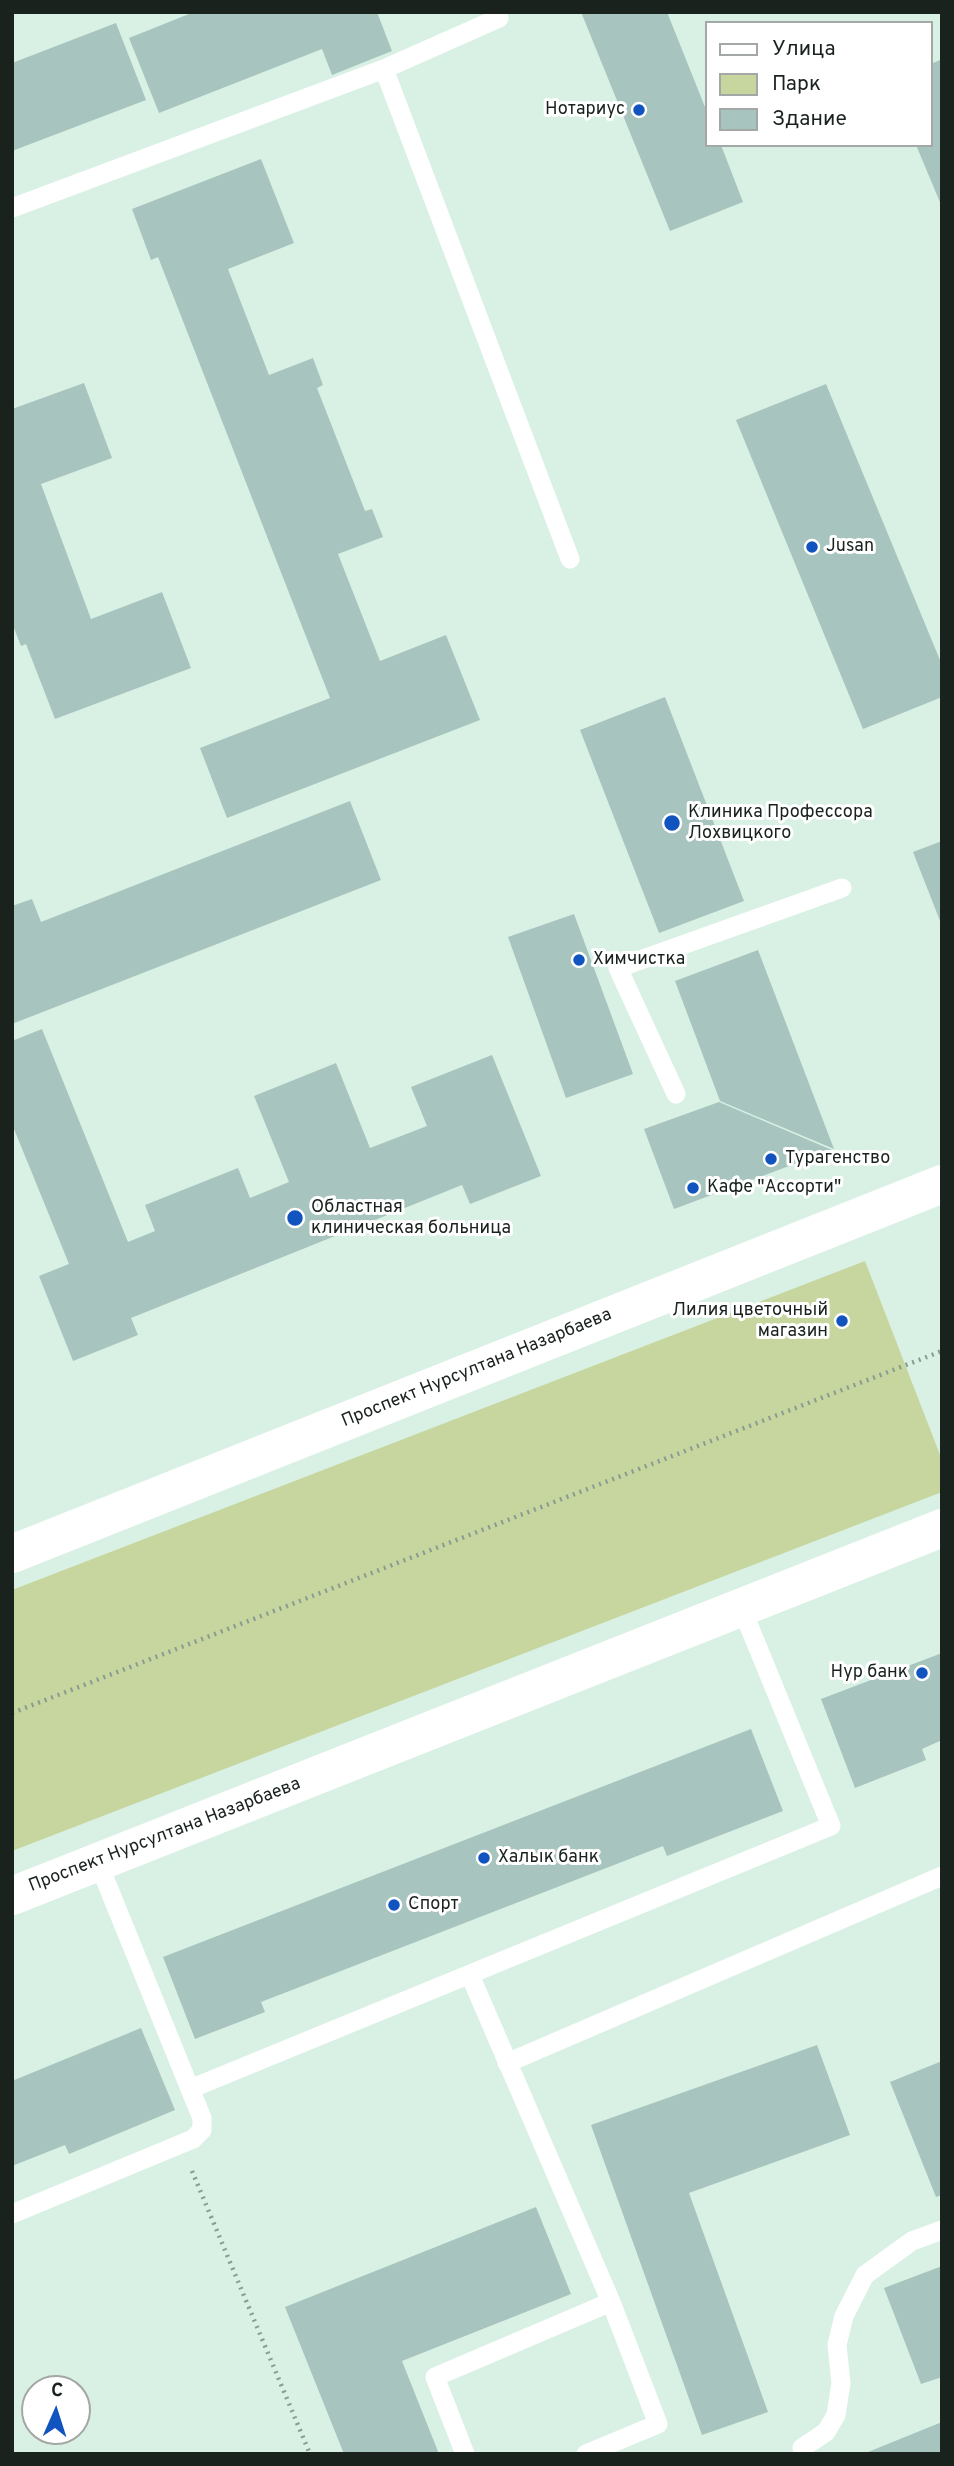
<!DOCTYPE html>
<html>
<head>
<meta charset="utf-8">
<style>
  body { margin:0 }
  #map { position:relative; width:954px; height:2466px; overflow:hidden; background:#d9f1e4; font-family:Overpass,sans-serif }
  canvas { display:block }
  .frame { position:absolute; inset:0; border:14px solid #19221d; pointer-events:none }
  .legend { position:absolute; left:705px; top:21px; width:228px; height:126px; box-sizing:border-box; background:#fff; border:2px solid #a3a7a5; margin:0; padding:9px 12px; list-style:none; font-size:21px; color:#19221d }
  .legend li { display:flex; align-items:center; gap:14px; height:35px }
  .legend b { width:35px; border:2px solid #a3a7a5 }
  .north { position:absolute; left:21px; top:2375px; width:70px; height:70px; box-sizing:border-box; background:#fff; border:2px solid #a3a7a5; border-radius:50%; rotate:3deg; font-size:19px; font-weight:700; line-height:28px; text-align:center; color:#19221d }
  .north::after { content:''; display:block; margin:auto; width:24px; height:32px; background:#1254bf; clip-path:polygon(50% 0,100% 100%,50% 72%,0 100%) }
</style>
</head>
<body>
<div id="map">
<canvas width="954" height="2466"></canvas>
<div class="frame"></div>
<ul class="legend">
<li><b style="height:9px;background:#fff"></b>Улица</li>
<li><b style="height:19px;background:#c6d69e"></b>Парк</li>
<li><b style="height:19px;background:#a8c4be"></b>Здание</li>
</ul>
<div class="north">С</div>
</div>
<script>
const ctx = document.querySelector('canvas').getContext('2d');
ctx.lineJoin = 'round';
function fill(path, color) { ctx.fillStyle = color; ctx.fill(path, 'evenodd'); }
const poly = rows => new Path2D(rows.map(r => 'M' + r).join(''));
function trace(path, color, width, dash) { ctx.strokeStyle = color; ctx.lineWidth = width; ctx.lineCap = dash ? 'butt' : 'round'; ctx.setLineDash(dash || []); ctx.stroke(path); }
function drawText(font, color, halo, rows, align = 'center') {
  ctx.font = font + ' Overpass,sans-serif'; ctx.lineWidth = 6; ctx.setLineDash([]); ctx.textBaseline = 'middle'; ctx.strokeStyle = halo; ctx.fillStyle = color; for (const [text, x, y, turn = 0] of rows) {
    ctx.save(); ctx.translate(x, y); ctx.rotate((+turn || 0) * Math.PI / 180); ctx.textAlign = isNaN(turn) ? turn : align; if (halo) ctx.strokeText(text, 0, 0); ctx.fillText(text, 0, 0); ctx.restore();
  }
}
const green = poly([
  [865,1261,942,1460,942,1492,12,1851,12,1590]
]);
const building = poly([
  [194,12,377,12,392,51,332,75,322,49,159,113,129,38],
  [581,12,667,12,707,112,707,145,721,145,743,202,670,231],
  [116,23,146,100,12,151,12,63],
  [942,59,942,207,916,145,931,145,931,64],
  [261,159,294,243,228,269,269,375,313,358,323,385,317,388,365,511,372,509,383,537,338,554,380,661,446,635,480,720,227,818,200,748,330,698,158,257,151,260,132,209],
  [84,383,112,458,41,484,91,619,162,592,191,668,55,719,26,644,21,646,12,623,12,409],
  [826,384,942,665,942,697,863,729,736,420],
  [665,697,744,901,659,933,580,730],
  [350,801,381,880,12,1024,12,906,32,899,41,922],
  [942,841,942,926,913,852],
  [574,914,633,1074,566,1098,508,937],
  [758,950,834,1149,720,1101,675,981],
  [42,1029,128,1242,155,1231,145,1205,238,1168,250,1198,289,1182,254,1096,336,1063,370,1148,427,1126,411,1087,492,1055,541,1176,470,1204,462,1185,131,1318,138,1335,73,1361,39,1276,69,1264,12,1124,12,1041],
  [719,1102,832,1150,674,1209,644,1129],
  [942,1653,942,1740,922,1749,926,1760,855,1788,821,1699],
  [751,1729,783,1811,667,1856,663,1846,261,2002,265,2012,195,2039,163,1957],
  [141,2028,175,2110,69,2154,65,2145,12,2166,12,2081],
  [817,2045,850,2135,689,2193,768,2412,702,2435,591,2125],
  [942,2061,942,2195,936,2197,890,2082],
  [536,2207,571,2294,402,2361,439,2454,344,2454,285,2307],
  [942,2266,942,2377,921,2384,884,2288],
  [942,2422,942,2454,863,2454]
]);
const path = poly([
  [12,1713,942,1351],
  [192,2171,310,2454]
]);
const lane = poly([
  [384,69,570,559],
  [12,208,384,69,499,18],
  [676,1094,618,968,842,888],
  [98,1862,190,2089,831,1826,742,1609],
  [507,2063,942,1876],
  [12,2214,193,2139,202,2130,202,2118,190,2089],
  [802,2448,826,2432,836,2415,841,2383,837,2345,844,2316,865,2275,912,2241,942,2230],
  [465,2454,435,2377,611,2302,470,1975],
  [586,2454,658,2424,611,2302]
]);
const secondary = poly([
  [12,1554,942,1184],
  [12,1896,942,1528]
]);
const markers = [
  [639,110,7,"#1254bf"],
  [812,547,7,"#1254bf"],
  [672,823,9,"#1254bf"],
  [579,960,7,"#1254bf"],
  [771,1159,7,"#1254bf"],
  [693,1188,7,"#1254bf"],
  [295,1218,9,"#1254bf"],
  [842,1321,7,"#1254bf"],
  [922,1673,7,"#1254bf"],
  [484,1858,7,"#1254bf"],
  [394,1905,7,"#1254bf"]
];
const poiNames = [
  ["Нотариус",625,110,"right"],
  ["Jusan",826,547],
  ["Клиника Профессора",688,813],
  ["Лохвицкого",688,834],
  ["Химчистка",593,960],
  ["Турагенство",785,1159],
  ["Кафе \"Ассорти\"",707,1188],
  ["Областная",311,1208],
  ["клиническая больница",311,1229],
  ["Лилия цветочный",828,1311,"right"],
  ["магазин",828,1332,"right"],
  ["Нур банк",908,1673,"right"],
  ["Халык банк",498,1858],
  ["Спорт",408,1905]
];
const streetNames = [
  ["Проспект Нурсултана Назарбаева",477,1369,-22],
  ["Проспект Нурсултана Назарбаева",165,1836,-21]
];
fill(green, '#c6d69e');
fill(building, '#a8c4be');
trace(path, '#8a9c92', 4.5, [2, 5]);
trace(lane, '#fff', 19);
trace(secondary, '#fff', 38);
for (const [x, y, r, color] of markers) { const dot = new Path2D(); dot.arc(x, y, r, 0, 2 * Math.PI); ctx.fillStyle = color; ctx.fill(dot); trace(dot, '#fff', 2.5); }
drawText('18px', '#19221d', '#fff', poiNames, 'left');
drawText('18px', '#19221d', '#fff', streetNames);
</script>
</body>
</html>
